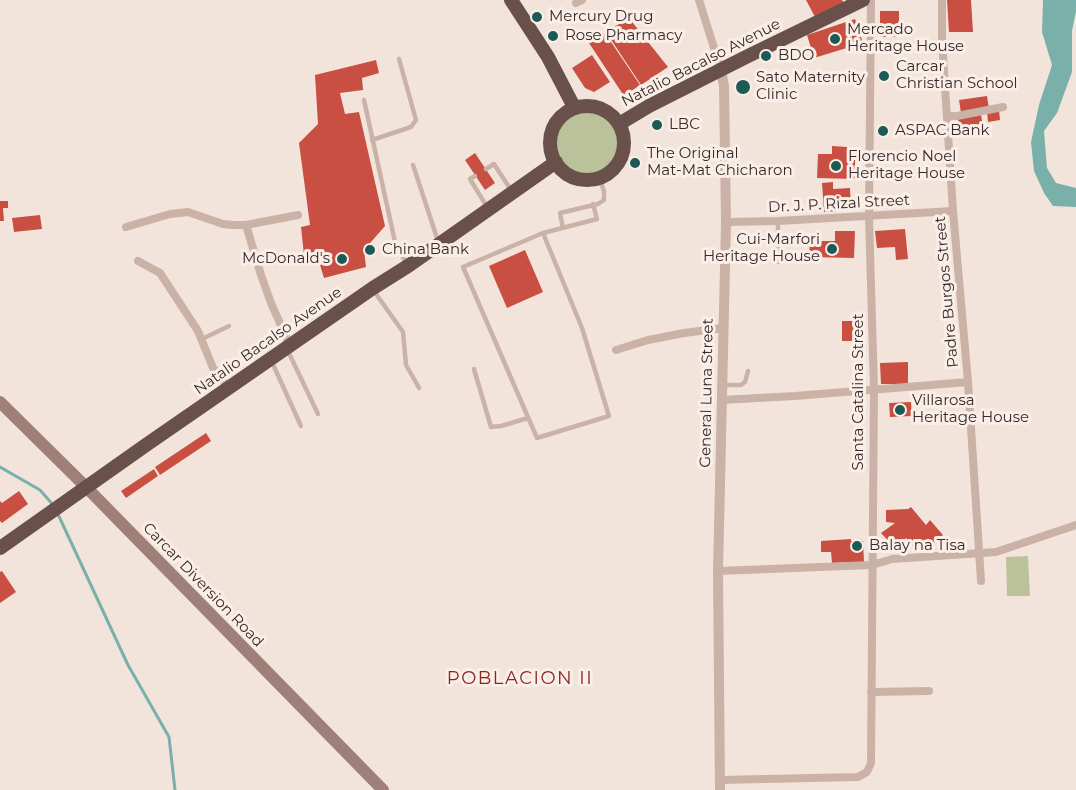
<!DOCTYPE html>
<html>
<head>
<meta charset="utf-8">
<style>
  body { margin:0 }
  canvas { display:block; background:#f3e4db }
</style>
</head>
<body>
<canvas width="1076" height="790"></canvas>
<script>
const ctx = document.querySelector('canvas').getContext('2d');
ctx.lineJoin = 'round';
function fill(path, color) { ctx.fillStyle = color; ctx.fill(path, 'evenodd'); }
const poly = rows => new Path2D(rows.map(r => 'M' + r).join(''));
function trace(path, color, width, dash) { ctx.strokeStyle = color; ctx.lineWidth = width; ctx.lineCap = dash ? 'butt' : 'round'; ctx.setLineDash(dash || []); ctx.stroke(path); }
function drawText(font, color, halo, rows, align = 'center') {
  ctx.font = font + ' Montserrat,sans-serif'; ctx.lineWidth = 6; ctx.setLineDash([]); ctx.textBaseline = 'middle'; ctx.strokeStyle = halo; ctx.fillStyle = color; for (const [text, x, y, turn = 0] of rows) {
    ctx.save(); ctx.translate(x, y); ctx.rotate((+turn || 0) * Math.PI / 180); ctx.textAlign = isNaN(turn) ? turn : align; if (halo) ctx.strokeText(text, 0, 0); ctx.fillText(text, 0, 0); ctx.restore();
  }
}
const green = poly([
  '554 143a33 33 0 1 1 66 0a33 33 0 1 1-66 0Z',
  [1028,556,1030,596,1007,596,1006,557]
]);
const water = poly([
  [1043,0,1076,0,1076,11,1072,31,1072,72,1057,113,1044,131,1047,168,1056,183,1076,188,1076,207,1053,206,1044,193,1034,171,1031,142,1039,105,1052,65,1042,32]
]);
const stream = poly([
  [0,467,40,490,54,506],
  [57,512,128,665,169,737,175,790]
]);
const building = poly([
  [806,0,842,0,844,3,815,17],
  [947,0,971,0,973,32,949,32],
  [880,11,899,11,899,37,880,37],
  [629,18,668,67,641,85,606,32],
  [855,19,863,43,814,58,807,35],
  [605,33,640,85,624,96,589,43],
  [592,55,610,82,594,92,585,88,572,68],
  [376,60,379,73,362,78,363,90,340,93,345,114,359,112,385,226,364,250,366,267,324,278,316,252,304,255,301,227,310,225,299,143,318,124,315,75],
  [987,96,989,109,961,113,959,100],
  [999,110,1000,120,988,122,987,112],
  [981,114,983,128,959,130,958,118],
  [832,146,847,147,847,154,855,154,855,179,817,178,818,154,832,154],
  [475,153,495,183,485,190,465,160],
  [833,182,833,189,850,188,851,210,824,212,822,183],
  [0,201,8,201,8,208,3,208,4,221,0,221],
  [40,215,42,229,14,232,12,218],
  [905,229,908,259,896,260,895,247,877,248,875,231],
  [835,231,855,231,854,258,809,257,810,241,835,241],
  [525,250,543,292,507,308,489,266],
  [842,321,862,321,862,341,842,341],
  [908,362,908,384,881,384,880,363],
  [911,402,912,416,890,417,889,403],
  [206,433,211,441,160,475,155,467],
  [154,469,158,476,126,498,121,491],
  [19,491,28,504,2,523,0,521,0,501,2,503],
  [911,507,926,525,930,520,943,535,925,551,920,545,915,549,906,538,895,548,881,533,895,523,886,522,886,510,908,509],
  [851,539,851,541,863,541,864,562,832,563,831,552,821,552,821,541],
  [2,571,16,592,0,603,0,572]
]);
const service = poly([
  [364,100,395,242,407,265],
  [372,140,411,127,416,120,399,59],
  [413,165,438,241],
  [486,169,494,164,511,190],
  [475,176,470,179,487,207],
  [778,221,778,262],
  [563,228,560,213,598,204,604,200,604,191,599,178],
  [543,233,582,328,609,416,537,438,463,267,543,233,597,219,593,204],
  [374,291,403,332,406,365,419,388],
  [202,339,229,326],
  [287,349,318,414],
  [271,360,301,426],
  [474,369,491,427,501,426,528,418],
  [722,385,741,385,745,382,748,371]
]);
const minor = poly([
  [699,0,721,70],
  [942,0,942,40,953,211,968,382,981,581],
  [576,3,582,0],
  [947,116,957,116,1003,107],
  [726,222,778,221,953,211],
  [246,225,261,275,271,303,290,346],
  [126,227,170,214,188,212,223,224,233,225,246,225,298,215],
  [138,261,160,273,198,331,213,368,229,388],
  [616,350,648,340,684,333,723,328],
  [722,400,795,396,968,382],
  [718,571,872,565,892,559,996,552,1076,525],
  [871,692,929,691],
  [719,780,858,777,867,772,871,763,874,389,869,216,871,0]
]);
const tertiary = poly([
  [720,790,718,571,726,222,724,86,721,70]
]);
const secondary = poly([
  [0,402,87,488,383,790]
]);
const trunk = poly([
  [511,0,548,57,574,107],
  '550 143a37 37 0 1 1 74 0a37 37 0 1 1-74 0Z',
  [619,124,649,106,748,56,863,0],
  [0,548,146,445,373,288,408,266,556,162]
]);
const markers = [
  [537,17,6,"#1c5a55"],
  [553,36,6,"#1c5a55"],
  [835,39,6,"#1c5a55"],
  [766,56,6,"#1c5a55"],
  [884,76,6,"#1c5a55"],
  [743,87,8,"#1c5a55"],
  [657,125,6,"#1c5a55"],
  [883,131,6,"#1c5a55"],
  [635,163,6,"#1c5a55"],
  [836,166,6,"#1c5a55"],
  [832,249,6,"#1c5a55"],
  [370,250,6,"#1c5a55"],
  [342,259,6,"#1c5a55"],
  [900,410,6,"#1c5a55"],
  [857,546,6,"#1c5a55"]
];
const poiNames = [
  ["Mercury Drug",549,17],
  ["Mercado",847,30],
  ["Heritage House",847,47],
  ["Rose Pharmacy",565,36],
  ["BDO",778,56],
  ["Carcar",896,67],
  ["Christian School",896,84],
  ["Sato Maternity",756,78],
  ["Clinic",756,95],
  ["LBC",669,125],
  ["ASPAC Bank",895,131],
  ["The Original",647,154],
  ["Mat-Mat Chicharon",647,171],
  ["Florencio Noel",848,157],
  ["Heritage House",848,174],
  ["Cui-Marfori",820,240,"right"],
  ["Heritage House",820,257,"right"],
  ["China Bank",382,250],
  ["McDonald's",330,259,"right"],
  ["Villarosa",912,401],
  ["Heritage House",912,418],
  ["Balay na Tisa",869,546]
];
const streetNames = [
  ["Natalio Bacalso Avenue",701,63,-27],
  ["Dr. J. P. Rizal Street",839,204,-3],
  ["Padre Burgos Street",947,292,-95],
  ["Natalio Bacalso Avenue",268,341,-35],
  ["Santa Catalina Street",859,392,-90],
  ["General Luna Street",707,393,-89],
  ["Carcar Diversion Road",203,585,46]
];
const quarterNames = [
  ["POBLACION II",520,679]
];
fill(green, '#bbc29b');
fill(water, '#79b0aa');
trace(stream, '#79b0aa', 3);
fill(building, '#c94f43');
trace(service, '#cbb2a7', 4.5);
trace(minor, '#cbb2a7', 8);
trace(tertiary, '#cbb2a7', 10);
trace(secondary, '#9f8078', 12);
trace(trunk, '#69504b', 14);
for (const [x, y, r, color] of markers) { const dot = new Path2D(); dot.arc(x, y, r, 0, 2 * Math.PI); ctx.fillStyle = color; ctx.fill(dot); trace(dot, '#faefe8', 2); }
drawText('15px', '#372a28', '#faefe8', poiNames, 'left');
drawText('15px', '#372a28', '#faefe8', streetNames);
ctx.letterSpacing = '1.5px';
drawText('18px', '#88271e', '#faefe8', quarterNames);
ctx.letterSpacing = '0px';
</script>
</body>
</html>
